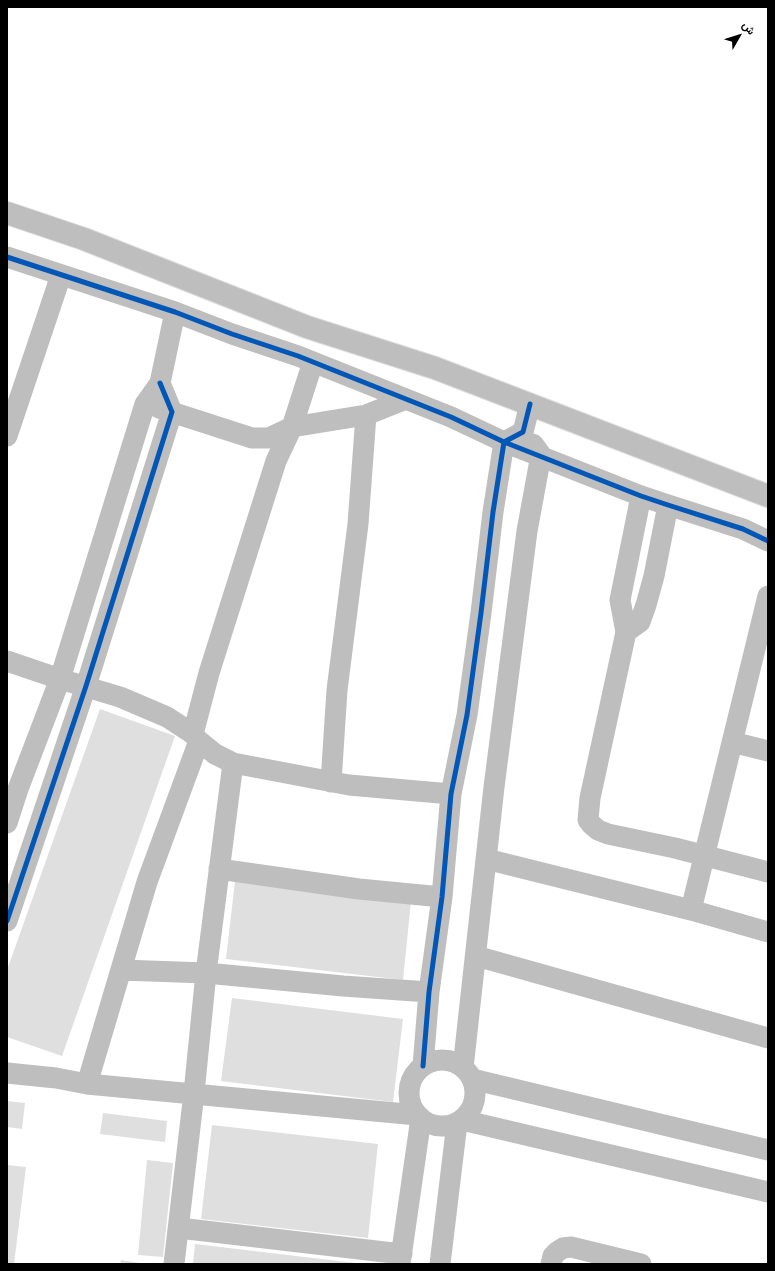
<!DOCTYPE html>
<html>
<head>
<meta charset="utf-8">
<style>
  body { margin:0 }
  #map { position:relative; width:775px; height:1271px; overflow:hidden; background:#fff; font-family:"Fira Sans Condensed",Vazirmatn,sans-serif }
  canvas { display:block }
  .frame { position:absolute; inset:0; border:8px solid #000; pointer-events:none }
  .north { position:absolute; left:719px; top:16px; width:40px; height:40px; -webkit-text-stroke:3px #fff; paint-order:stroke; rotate:51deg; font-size:11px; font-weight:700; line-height:16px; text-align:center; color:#000 }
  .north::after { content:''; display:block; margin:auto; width:14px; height:18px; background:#000; clip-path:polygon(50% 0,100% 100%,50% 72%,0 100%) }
</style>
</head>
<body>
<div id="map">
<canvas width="775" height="1271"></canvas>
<div class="frame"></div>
<div class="north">ش</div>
</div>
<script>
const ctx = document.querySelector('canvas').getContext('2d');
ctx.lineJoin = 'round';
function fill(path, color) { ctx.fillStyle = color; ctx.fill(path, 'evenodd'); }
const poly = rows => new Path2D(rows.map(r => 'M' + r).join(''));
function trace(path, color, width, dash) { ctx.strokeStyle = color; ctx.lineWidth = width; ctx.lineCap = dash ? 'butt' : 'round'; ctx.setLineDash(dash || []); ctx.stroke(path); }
const building = poly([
  [100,709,175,736,62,1056,7,1037,7,970],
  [235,881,411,901,403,980,226,959],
  [232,998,403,1019,393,1102,221,1081],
  [7,1101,25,1103,22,1129,7,1127],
  [103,1113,167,1121,165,1142,100,1134],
  [212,1125,378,1144,368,1238,201,1219],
  [147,1160,173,1163,163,1257,138,1255],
  [7,1165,26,1167,14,1264,7,1264],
  [195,1244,355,1263,355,1264,193,1264],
  [121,1260,140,1263,140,1264,120,1264]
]);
const minor = poly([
  [7,257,175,312,232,334,298,356,451,417,504,442,641,496,668,505,743,529,768,541],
  [159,408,252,438,269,438,292,427,366,415,406,399],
  [7,436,61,275],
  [641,496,620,600,626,632,590,798,588,820,591,824,598,830,608,834,675,848,768,872],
  [626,632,640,622,646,605,654,576,668,505],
  [7,661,60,679,120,697,167,717,193,734,199,741,215,754,233,763,349,785,451,794],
  [193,734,209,673,264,499,276,461,292,427,313,362],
  [732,742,768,751],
  [331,782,337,690,358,524,366,415],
  [7,823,18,789,60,679,145,404,160,383,175,312],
  [486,859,691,910,768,932],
  [219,869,359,889,442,897],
  [691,910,768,596],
  [7,921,86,686,172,412,160,383],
  [476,956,768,1038],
  [121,970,206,973,343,986,429,992],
  '409 1093a33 33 0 1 1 66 0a33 33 0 1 1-66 0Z',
  [423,1066,429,992,442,897,451,794,467,715,481,613,493,512,504,442,523,432,530,404],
  [463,1068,494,787,527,531,541,455,533,444],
  [7,1073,56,1078,87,1084,417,1115],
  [472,1079,768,1150],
  [87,1084,147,882,199,741],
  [462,1120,768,1192],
  [179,1228,402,1254],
  [174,1264,194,1093,206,973,233,763],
  [400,1264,421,1118],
  [440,1264,457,1123],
  [551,1264,553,1256,557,1252,563,1248,571,1247,641,1264]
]);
const major = poly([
  [7,213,84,239,307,327,435,368,768,496]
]);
const cycleway = poly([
  [7,257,175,312,232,334,298,356,451,417,504,442,641,496,668,505,743,529,768,541],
  [7,921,86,686,172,412,160,383],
  [423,1066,429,992,442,897,451,794,467,715,481,613,493,512,504,442,523,432,530,404]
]);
fill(building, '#dfdfdf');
trace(major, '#dbdbdb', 24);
trace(minor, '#bebebe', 21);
trace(major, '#bebebe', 22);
trace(cycleway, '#0057b8', 5);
</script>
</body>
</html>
